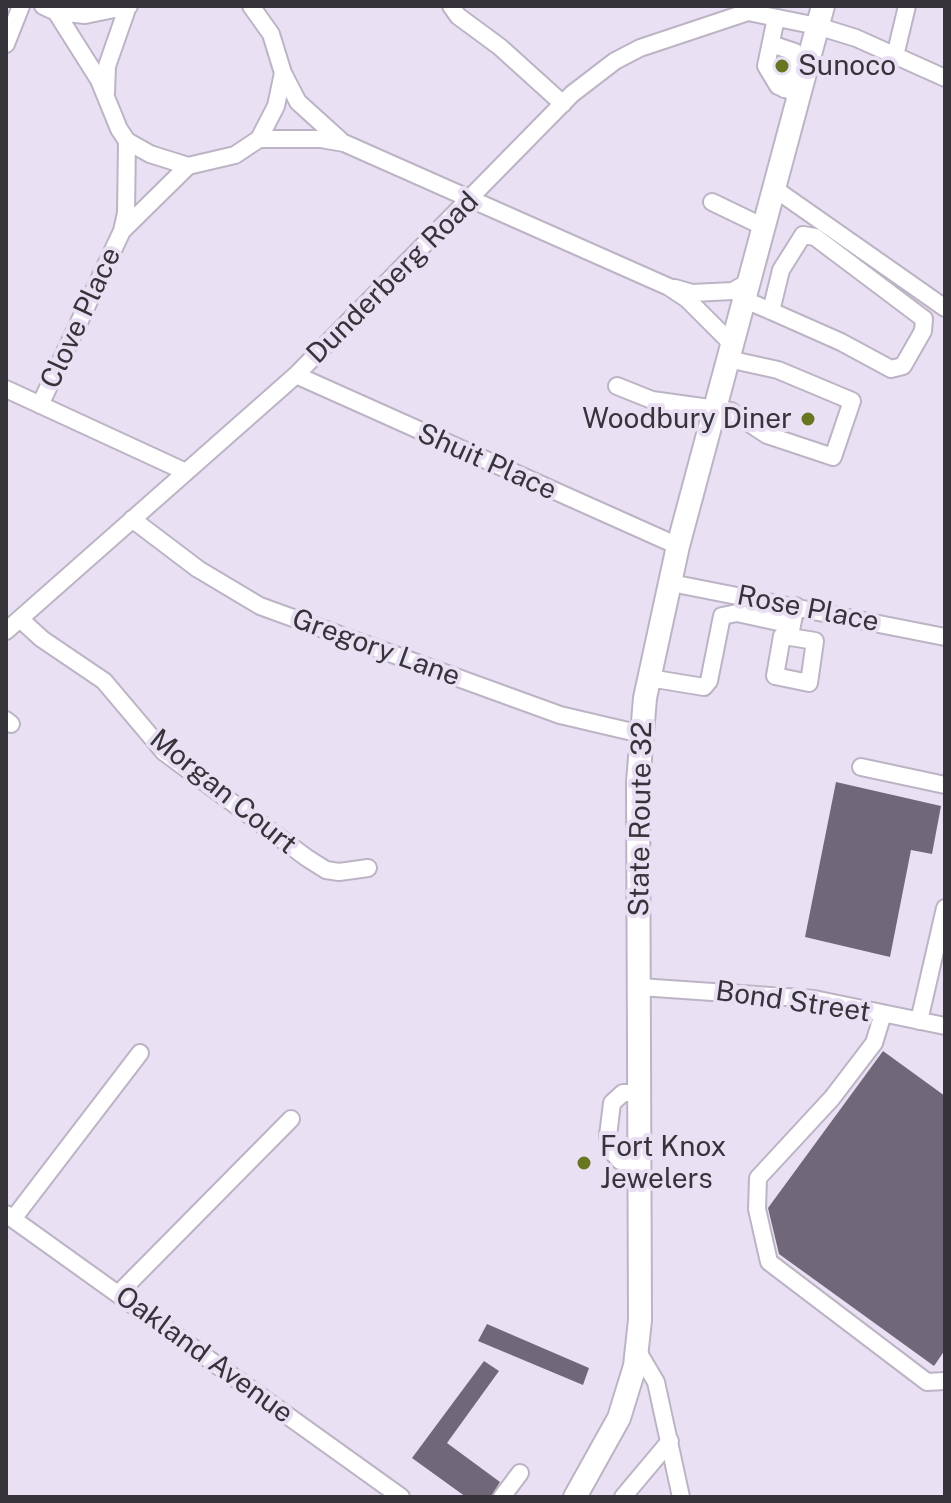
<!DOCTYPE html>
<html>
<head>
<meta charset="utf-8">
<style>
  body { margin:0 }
  #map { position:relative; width:951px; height:1503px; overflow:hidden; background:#e9e1f3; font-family:"Public Sans",sans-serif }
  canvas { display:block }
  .frame { position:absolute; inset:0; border:8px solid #36333a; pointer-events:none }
</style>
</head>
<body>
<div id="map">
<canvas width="951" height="1503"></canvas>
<div class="frame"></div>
</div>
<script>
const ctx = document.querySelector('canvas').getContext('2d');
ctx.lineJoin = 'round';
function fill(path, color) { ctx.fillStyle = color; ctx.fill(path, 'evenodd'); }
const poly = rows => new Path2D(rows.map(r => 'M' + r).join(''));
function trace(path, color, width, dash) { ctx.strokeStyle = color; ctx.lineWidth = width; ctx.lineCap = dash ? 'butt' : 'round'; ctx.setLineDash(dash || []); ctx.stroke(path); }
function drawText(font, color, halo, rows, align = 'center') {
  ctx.font = font + ' "Public Sans",sans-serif'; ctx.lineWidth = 8; ctx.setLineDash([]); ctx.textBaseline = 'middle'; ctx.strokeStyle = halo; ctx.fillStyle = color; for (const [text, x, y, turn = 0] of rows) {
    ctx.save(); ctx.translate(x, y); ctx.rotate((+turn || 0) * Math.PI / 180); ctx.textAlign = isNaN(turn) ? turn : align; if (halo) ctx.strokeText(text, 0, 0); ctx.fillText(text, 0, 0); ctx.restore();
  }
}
const building = poly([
  [836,782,941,806,932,854,911,850,890,957,805,937],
  [883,1051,945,1096,945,1350,934,1366,779,1254,768,1208],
  [487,1324,589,1368,583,1385,478,1341],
  [484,1361,499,1371,447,1443,500,1482,491,1497,466,1497,412,1458]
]);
const minor = poly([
  [43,6,56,12,85,15,129,6],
  [251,6,271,34,283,73,298,102,340,140],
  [451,6,458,16,500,47,563,104],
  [56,12,99,80,119,129,127,141,150,154,188,166,235,155,259,139,321,139,344,143,669,287,687,299,732,344],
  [776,18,766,66,778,86,799,94],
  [6,44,21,6],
  [771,44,795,52,784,89],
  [895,56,907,6],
  [106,93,107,66,128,6],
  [259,139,276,106,283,73],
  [775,189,945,308],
  [712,202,764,227],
  [123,230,188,166],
  [675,288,692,293,733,291,750,281],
  [745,300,771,311,841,342,891,369,903,366,923,331,924,319,815,237,803,235,781,270,771,311],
  [296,375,678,546],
  [617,386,652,400,731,411,767,435,833,457,852,401,778,370,728,359],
  [6,389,186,472],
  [40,405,122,231,126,213,127,141],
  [132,519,198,569,260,606,560,715,641,734],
  [671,583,945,637],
  [20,619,42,639,104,681,164,752,307,858,326,870,339,872,368,868],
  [6,631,296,375,572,94,615,61,640,48,748,12,817,26,856,38,945,78],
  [790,637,815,641,809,683,775,676,782,636,790,637,792,625],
  [649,678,704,687,709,681,722,616,737,613,792,625,796,606],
  [6,720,11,724],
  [861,767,945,785],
  [640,987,814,999,945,1026],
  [883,1014,874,1043,832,1098,758,1178,757,1209,769,1262,927,1382,945,1381],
  [919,1021,945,908],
  [642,1093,623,1093,612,1103,608,1136,610,1149,620,1161,642,1163],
  [6,1214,401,1497],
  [13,1219,140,1053],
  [119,1293,291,1119],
  [637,1350,656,1382,681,1497],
  [502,1497,520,1473],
  [623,1497,670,1441]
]);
const major = poly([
  [575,1497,619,1418,635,1366,640,1320,638,782,645,698,678,546,823,6]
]);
const markers = [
  [782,66,8,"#687622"],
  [808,419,8,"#687622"],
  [584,1163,8,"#687622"]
];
const poiNames = [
  ["Sunoco",798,66],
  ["Woodbury Diner",792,419,"right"],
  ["Fort Knox",600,1147],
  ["Jewelers",600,1179]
];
const streetNames = [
  ["Dunderberg Road",393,278,-45],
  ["Clove Place",81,318,-65],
  ["Shuit Place",487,462,24],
  ["Rose Place",808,609,11],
  ["Gregory Lane",376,648,20],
  ["Morgan Court",223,792,39],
  ["State Route 32",641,819,-89],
  ["Bond Street",793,1002,8],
  ["Oakland Avenue",204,1355,36]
];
fill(building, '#706878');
trace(minor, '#bcb4c5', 20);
trace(major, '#bcb4c5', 26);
trace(minor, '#fff', 16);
trace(major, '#fff', 22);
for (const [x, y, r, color] of markers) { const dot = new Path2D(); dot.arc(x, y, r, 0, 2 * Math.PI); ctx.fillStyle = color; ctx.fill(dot); trace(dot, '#e9e1f3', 3); }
drawText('28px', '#36333a', '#e9e1f3', poiNames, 'left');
drawText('28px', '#36333a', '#e9e1f3', streetNames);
</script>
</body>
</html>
